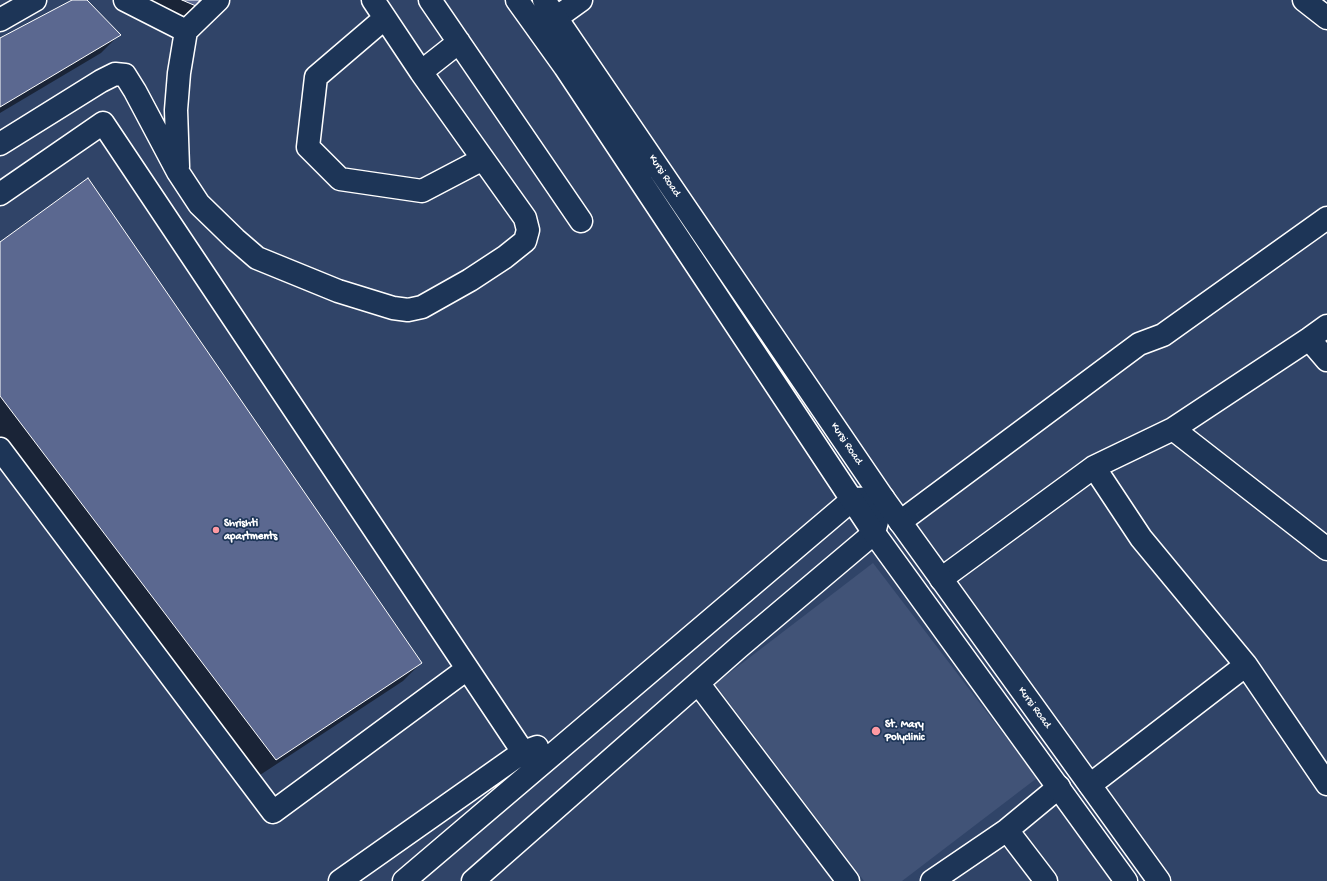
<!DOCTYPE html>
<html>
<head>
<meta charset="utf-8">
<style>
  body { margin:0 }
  canvas { display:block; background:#304468 }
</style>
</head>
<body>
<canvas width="1327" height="881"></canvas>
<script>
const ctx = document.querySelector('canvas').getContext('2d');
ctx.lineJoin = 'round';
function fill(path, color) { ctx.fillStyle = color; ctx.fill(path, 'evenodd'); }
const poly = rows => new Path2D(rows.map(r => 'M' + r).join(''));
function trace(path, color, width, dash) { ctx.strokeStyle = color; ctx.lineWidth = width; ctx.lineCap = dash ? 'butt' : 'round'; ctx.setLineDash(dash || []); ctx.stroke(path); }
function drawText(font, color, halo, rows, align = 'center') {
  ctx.font = font + ' "Gochi Hand",sans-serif'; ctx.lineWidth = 3.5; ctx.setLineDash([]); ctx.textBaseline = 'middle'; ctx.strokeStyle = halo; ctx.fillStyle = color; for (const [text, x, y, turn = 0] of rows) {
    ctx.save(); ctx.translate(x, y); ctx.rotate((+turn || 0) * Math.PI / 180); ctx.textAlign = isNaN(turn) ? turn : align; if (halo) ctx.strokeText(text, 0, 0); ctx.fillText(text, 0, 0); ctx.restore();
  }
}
const built = poly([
  [873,563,1037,778,902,881,864,881,715,684]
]);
const shadow = poly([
  [75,0,86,0,119,35,101,53,0,113,0,39],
  [127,0,199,0,195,6,177,24],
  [0,243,421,663,403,681,257,777,0,437]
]);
const building = poly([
  [72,0,87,0,121,35,0,107,0,38,72,0],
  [182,0,200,0,196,6,182,0],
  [88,178,422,663,276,760,0,396,0,242,88,178]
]);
const minor = poly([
  [125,0,186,31],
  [430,0,581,221],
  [1304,0,1327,18],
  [385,18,316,77,308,147,340,179,422,191,483,159],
  [556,18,581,0],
  [0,20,35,0],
  [421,72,459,42],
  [0,144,101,81,115,74,125,75,135,91,178,172,199,204,235,239,257,258,338,291,393,308,408,310,422,307,470,280,505,257,525,241,528,230,525,218,421,72,373,0],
  [178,167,176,110,179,73,186,31,218,0],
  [0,194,103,123,523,752],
  [1309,339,1327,360],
  [1173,429,1327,549],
  [0,449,273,812,467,669],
  [1094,467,1141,538,1246,665],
  [900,522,1139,344,1163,335,1327,218],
  [941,579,1094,467,1173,429,1309,339,1327,326],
  [698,683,848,881],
  [1090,785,1246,665,1327,784],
  [1007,830,1046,881],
  [340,881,523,752,537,747],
  [404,881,853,499,883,498,874,533,739,647,473,881],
  [932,881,1007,830,1059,787]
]);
const major = poly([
  [517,0,565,67,874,533,1126,881],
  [544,0,883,498,1159,881]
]);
const markers = [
  [216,530,4,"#ff9aa2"],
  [876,731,5,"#ff9aa2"]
];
const streetNames = [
  ["Kursi Road",664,176,56],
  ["Kursi Road",846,444,56],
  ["Kursi Road",1034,708,54]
];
const poiNames = [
  ["Shrishti",224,524],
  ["apartments",224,537],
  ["St. Mary",885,725],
  ["Polyclinic",885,738]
];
fill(built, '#415377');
fill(shadow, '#0007');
fill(building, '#5b6890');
trace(building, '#fff', 1);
trace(minor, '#fff', 25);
trace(major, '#fff', 25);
trace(minor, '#1d3557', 22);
trace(major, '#1d3557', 22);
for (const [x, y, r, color] of markers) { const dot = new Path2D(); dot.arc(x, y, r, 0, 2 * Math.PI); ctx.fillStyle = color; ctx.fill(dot); trace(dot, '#1d3557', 1.5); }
drawText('11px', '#fff', '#1d3557', streetNames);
drawText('bold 11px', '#fff', '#1d3557', poiNames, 'left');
</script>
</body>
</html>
